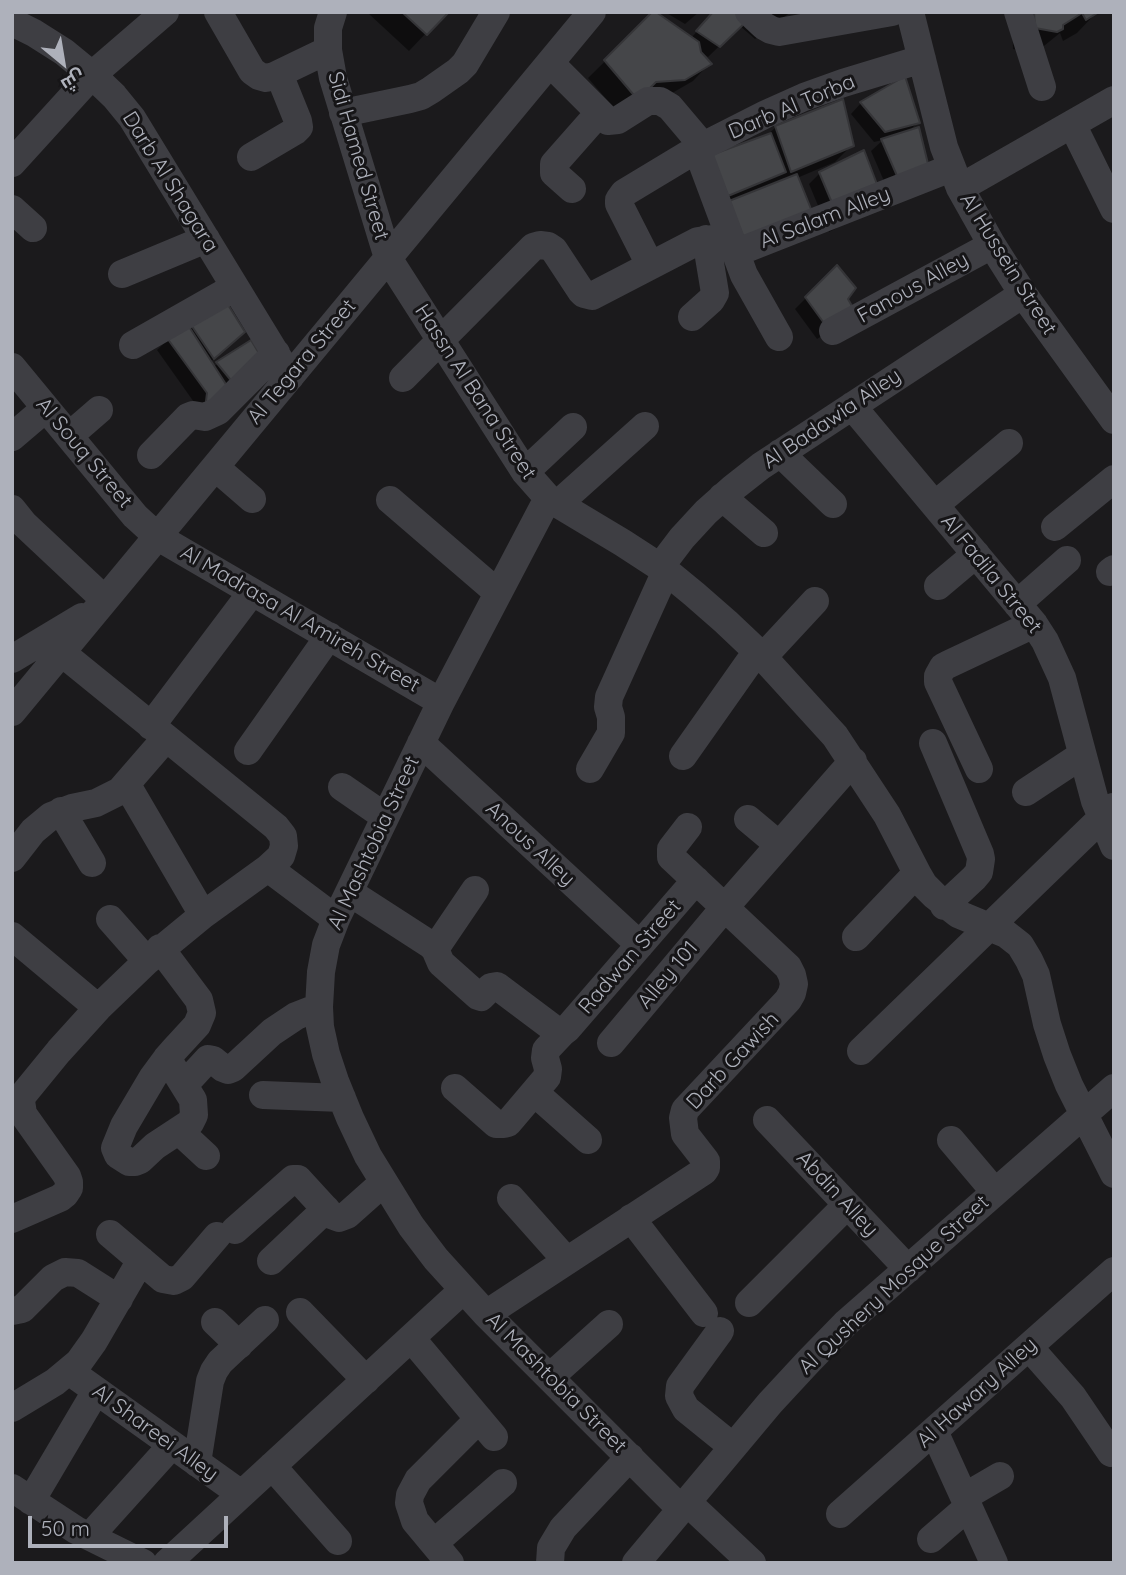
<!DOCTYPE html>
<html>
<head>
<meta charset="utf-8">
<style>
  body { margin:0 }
  #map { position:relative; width:1126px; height:1575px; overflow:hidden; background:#1b1a1c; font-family:Quicksand,Cairo,sans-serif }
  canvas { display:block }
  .frame { position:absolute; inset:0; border:14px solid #aeb1bb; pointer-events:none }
  .north { position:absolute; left:28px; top:28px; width:70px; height:70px; -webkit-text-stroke:5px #161517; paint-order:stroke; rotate:150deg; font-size:19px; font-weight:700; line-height:28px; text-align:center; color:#aeb1bb }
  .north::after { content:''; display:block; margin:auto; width:24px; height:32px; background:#aeb1bb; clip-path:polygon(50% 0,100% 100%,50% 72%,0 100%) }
  .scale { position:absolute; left:28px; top:1516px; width:200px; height:32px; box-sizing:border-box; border:4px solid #aeb1bb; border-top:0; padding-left:9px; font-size:21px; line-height:24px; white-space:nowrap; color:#aeb1bb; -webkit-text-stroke:5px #161517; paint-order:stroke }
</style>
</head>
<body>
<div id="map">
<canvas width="1126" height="1575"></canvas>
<div class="frame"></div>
<div class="north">ش</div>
<div class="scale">50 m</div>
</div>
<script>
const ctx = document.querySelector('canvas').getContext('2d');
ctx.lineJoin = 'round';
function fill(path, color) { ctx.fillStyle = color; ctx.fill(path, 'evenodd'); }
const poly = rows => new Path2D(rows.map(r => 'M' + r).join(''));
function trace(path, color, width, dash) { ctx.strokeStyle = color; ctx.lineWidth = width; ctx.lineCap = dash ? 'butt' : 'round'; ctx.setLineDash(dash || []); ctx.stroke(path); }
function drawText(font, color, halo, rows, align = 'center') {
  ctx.font = font + ' Quicksand,sans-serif'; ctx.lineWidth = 6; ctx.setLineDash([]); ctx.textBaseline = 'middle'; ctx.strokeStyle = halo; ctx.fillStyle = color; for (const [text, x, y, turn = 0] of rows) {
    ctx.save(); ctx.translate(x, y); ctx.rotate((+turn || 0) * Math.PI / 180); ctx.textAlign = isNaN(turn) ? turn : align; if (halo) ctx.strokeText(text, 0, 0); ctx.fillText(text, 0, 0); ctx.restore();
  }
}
const shadow = poly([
  [371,12,446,12,409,51,369,14],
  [665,12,699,12,685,24],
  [715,12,791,12,755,39,740,26,708,57,700,52,709,64,693,81,667,96,620,115,588,78,654,13,691,38],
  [1012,12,1097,12,1077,33,1063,41,1060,33,1034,54,1013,49],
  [861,103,918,122,908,132,918,129,890,195,871,151,883,140,874,142,851,114],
  [776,127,852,145,835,162,797,178,713,219,733,199,717,206,766,136],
  [820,173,870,211,829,232,809,184],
  [837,267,846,299,843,324,817,339,795,309],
  [188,320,232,343,210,362,213,367,251,342,261,359,213,408,196,405,157,350]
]);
const building = poly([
  [402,12,449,12,427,35,402,12],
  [652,12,656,12,699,42,701,52,712,64,685,80,656,82,638,100,604,60,652,12],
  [713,12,742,12,749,19,720,47,696,31,713,12],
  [1034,12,1099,12,1086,20,1082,13,1063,25,1063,29,1057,32,1035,28,1034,12],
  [905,76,920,123,885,132,860,102,905,76],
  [843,99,854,146,791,172,775,126,843,99],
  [919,127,930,172,901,185,881,139,919,127],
  [771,133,786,172,728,196,711,155,771,133],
  [864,150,883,200,840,222,819,172,864,150],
  [797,174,815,219,747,246,729,201,797,174],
  [837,265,856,288,848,299,856,313,829,330,805,297,837,265],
  [225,300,245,332,214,359,187,319,225,300],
  [188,325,229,389,215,410,206,401,207,393,167,338,188,325],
  [251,340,263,360,234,384,216,362,251,340]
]);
const street = poly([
  [218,12,252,71,259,76,266,78,274,76,328,50],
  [333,12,328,28,328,50,333,78,388,258,525,472,548,498,623,543,666,571,694,594,726,622,763,657,835,736,887,815,917,873,924,885,935,896,958,914,1006,934,1020,945,1029,960,1036,975,1047,1024,1057,1055,1069,1085,1114,1174],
  [749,12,764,26,771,30,779,32,892,12],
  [910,12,944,147,960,188,992,245,1023,294,1114,420],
  [1018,12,1042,87],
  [12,22,34,33,64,52,92,75,114,96,132,118,290,377],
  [550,63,608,121,618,120,648,101,660,101,670,107,703,146],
  [343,113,410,99,421,96,431,90,458,71,465,64,496,12],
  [1072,124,1114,209],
  [697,149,744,275,779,337],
  [251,157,295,131,299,127,298,121,279,74],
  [12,163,92,75,165,12],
  [960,188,1114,100],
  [572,189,554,173,554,164,599,113],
  [12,209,33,228],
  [650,265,619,204,619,200,624,193,697,149,766,114,804,97,843,83,922,59],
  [122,274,206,239],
  [692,317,711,300,715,293,706,239],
  [833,331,992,245],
  [133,345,235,287],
  [12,367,135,516,158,537,441,702],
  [403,378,533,247,540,245,548,246,554,250,581,291,584,294,592,296,698,241,712,239,734,249,748,248,951,168],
  [852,406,1034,624,1045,641,1062,678,1095,801,1114,846],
  [69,436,99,410],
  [12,437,46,408],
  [780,453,833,504],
  [151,455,188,417,193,415,205,417,218,411,276,353],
  [215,467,252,499],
  [525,472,573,427],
  [722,497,764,533],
  [548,498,441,702,336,919,326,945,321,972,319,1007,320,1027,326,1054,335,1081,350,1118,368,1156,411,1226,436,1259,486,1314,681,1509],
  [390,500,498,593],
  [558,504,645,426],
  [935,505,1009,443],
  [12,509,24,524,105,600],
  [1055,527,1114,479],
  [660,567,682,538,706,512,733,488,761,466,1023,294],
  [1110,572,1114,569],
  [938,586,976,554],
  [1017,604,1067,560],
  [763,657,815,601],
  [12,659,82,617],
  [12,712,592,12],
  [151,726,252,592],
  [421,743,640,945],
  [933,743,980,854,981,859,979,872,974,878,944,906],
  [248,751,329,636],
  [683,756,757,651],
  [590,769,611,733,611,717,608,707,609,697,666,571],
  [979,769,938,682,938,676,943,667,947,665,1034,624],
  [127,785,203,915],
  [342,787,384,816],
  [1026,792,1082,755],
  [61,811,92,863],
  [748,819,779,845],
  [12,858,33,831,51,816,72,808,96,803,120,791,166,738],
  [268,868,336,919],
  [349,892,431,945,435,949,441,963,478,996,481,997,491,987,497,986,557,1031,563,1032],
  [110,919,147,961],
  [12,936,98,1008],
  [856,937,917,873],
  [160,948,199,1000,202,1013,197,1025,174,1050,167,1058,153,1077,124,1126,115,1148,118,1155,129,1162,135,1162,140,1160,155,1146,190,1123,194,1115,193,1100,167,1058],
  [435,949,475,890],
  [611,1043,725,907,853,761],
  [861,1051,1113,807],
  [184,1085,208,1059,213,1060,223,1068,228,1070,233,1068,272,1032,296,1016,319,1007],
  [455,1088,496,1124,504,1124,508,1123,547,1077,548,1069,545,1058,546,1050,563,1032,567,1029,696,880],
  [535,1093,588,1140],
  [263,1095,342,1098],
  [767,1120,908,1269],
  [179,1131,206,1156],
  [951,1140,995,1192],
  [511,1198,567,1261],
  [631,1218,704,1313],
  [12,1219,60,1198,65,1194,69,1188,69,1182,67,1176,23,1114,21,1101,23,1095,59,1051,98,1008,147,961,203,915,268,868,281,856,284,846,283,836,276,827,62,653],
  [235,1230,293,1179,298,1179,331,1215,339,1218,347,1215,383,1183],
  [110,1234,163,1279,174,1281,182,1277,217,1236],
  [271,1261,326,1209],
  [749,1303,847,1205],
  [12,1311,22,1309,53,1278,65,1272,78,1273,119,1299],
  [300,1312,366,1380],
  [486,1314,704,1171,706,1168,706,1161,685,1134,683,1118,685,1110,788,1000,792,993,794,984,792,975,788,967,671,857,671,849,688,827],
  [215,1322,239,1345],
  [720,1331,680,1386,679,1396,686,1409,733,1447],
  [411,1338,494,1437],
  [1029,1347,1073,1397,1111,1453],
  [69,1371,241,1494],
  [550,1377,609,1324],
  [12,1408,55,1382,79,1362,94,1341,141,1260],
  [934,1431,994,1563],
  [197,1463,210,1381,214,1371,220,1362,265,1320],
  [272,1466,338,1541],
  [12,1488,76,1530,143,1563],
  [964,1497,1000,1476],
  [31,1501,96,1391],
  [687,1502,752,1563],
  [840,1514,1114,1271],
  [90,1536,172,1445],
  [931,1539,968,1507],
  [434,1543,503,1483],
  [167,1563,463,1290],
  [450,1563,415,1521,409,1503,410,1495,418,1480,479,1419],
  [550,1563,551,1548,563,1528,630,1457],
  [636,1563,770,1403,808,1362,846,1323,1114,1088]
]);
const streetNames = [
  ["Darb Al Torba",792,107,-23],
  ["Sidi Hamed Street",358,156,74],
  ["Darb Al Shagara",170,182,58],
  ["Al Salam Alley",825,218,-21],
  ["Al Hussein Street",1008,264,58],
  ["Fanous Alley",913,288,-29],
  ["Al Tegara Street",302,362,-50],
  ["Hassn Al Bana Street",475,392,57],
  ["Al Badawia Alley",832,419,-34],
  ["Al Souq Street",84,453,50],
  ["Al Fadila Street",991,574,51],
  ["Al Madrasa Al Amireh Street",300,619,30],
  ["Al Mashtobia Street",374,843,-65],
  ["Anous Alley",530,844,43],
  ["Radwan Street",630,957,-49],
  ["Alley 101",668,975,-50],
  ["Darb Gawish",733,1061,-47],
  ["Abdin Alley",837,1194,47],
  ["Al Qushery Mosque Street",894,1285,-43],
  ["Al Mashtobia Street",556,1383,45],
  ["Al Hawary Alley",977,1393,-42],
  ["Al Shareei Alley",155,1433,36]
];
fill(shadow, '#0007');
fill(building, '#454649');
trace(building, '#353538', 2);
trace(street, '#3e3e43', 28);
drawText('21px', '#aeb1bb', '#161517', streetNames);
</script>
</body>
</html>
